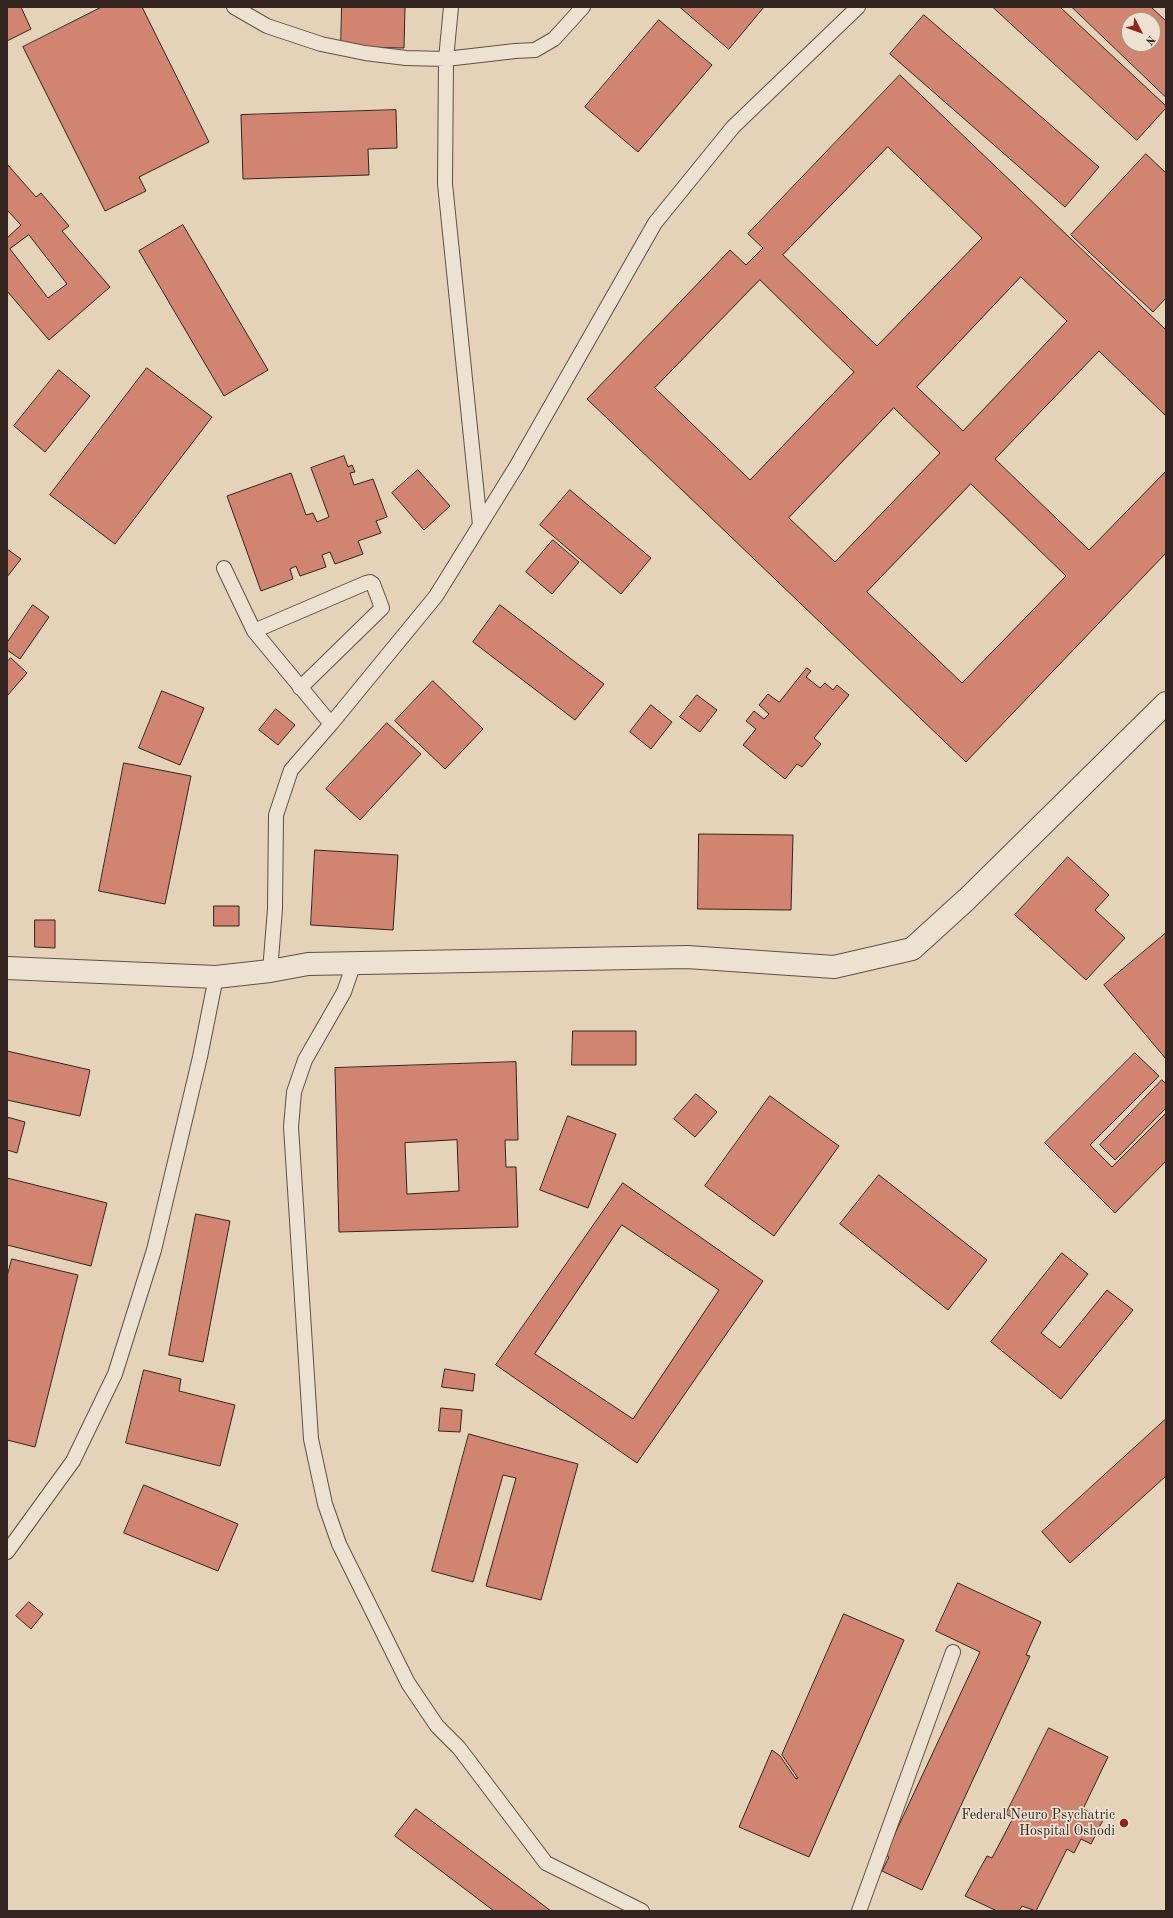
<!DOCTYPE html>
<style>
body{margin:0}
#map{position:relative;width:1173px;height:1918px;overflow:hidden;background:#e4d2b9;font-family:"Old Standard TT",serif}
canvas{display:block}
.frame{position:absolute;inset:0;border:8px solid #33241f;pointer-events:none}
.north{position:absolute;left:1121px;top:12px;width:40px;height:40px;box-sizing:border-box;background:#ede2d2;border:1px solid #a3968a;border-radius:50%;rotate:131deg;font-size:11px;font-weight:700;line-height:16px;text-align:center;color:#33241f}
.north::after{content:'';display:block;margin:auto;width:14px;height:18px;background:#8f2418;clip-path:polygon(50% 0,100% 100%,50% 72%,0 100%)}
</style>
<div id="map">
<canvas width="1173" height="1918"></canvas>
<div class="frame"></div>
<div class="north">N</div>
</div>
<script>
const ctx = document.querySelector('canvas').getContext('2d');
ctx.lineJoin = 'round';
function fill(path, color) { ctx.fillStyle = color; ctx.fill(path, 'evenodd'); }
function stroke(path, color, width, dash) { ctx.strokeStyle = color; ctx.lineWidth = width; ctx.lineCap = dash ? 'butt' : 'round'; ctx.setLineDash(dash || []); ctx.stroke(path); }
function label(font, color, halo, rows, align = 'center') {
  ctx.font = font + ' "Old Standard TT",serif'; ctx.lineWidth = 3.5; ctx.setLineDash([]); ctx.textBaseline = 'middle'; ctx.strokeStyle = halo; ctx.fillStyle = color; for (const [text, x, y, turn = 0] of rows) {
    ctx.save(); ctx.translate(x, y); ctx.rotate((+turn || 0) * Math.PI / 180); ctx.textAlign = isNaN(turn) ? turn : align; if (halo) ctx.strokeText(text, 0, 0); ctx.fillText(text, 0, 0); ctx.restore();
  }
}
const building = new Path2D(`
 M 7,7 L 21,7 L 31,29 L 7,41 Z
 M 102,7 L 142,7 L 209,142 L 139,177 L 146,191 L 105,211 L 23,47 Z
 M 342,7 L 405,7 L 404,48 L 341,47 Z
 M 680,7 L 764,7 L 729,49 Z
 M 993,7 L 1060,7 L 1166,106 L 1166,108 L 1137,140 Z
 M 1072,7 L 1151,7 L 1166,21 L 1166,97 ZM 1129,20 L 1153,20 L 1153,44 L 1129,44 Z
 M 924,15 L 1099,167 L 1065,207 L 890,54 Z
 M 659,20 L 712,65 L 638,152 L 585,107 Z
 M 900,75 L 1166,330 L 1166,416 L 1099,351 L 995,459 L 1089,550 L 1166,471 L 1166,553 L 966,762 L 587,399 L 730,250 L 746,265 L 763,248 L 748,234 ZM 888,147 L 982,238 L 877,346 L 783,255 ZM 1021,277 L 1067,321 L 963,431 L 917,387 ZM 760,280 L 854,372 L 750,480 L 655,388 ZM 894,408 L 940,453 L 835,562 L 789,518 ZM 971,484 L 1066,576 L 962,683 L 867,592 Z
 M 396,110 L 397,148 L 368,149 L 369,175 L 243,179 L 241,115 Z
 M 1146,154 L 1166,173 L 1166,298 L 1153,312 L 1071,235 Z
 M 7,164 L 36,197 L 41,193 L 69,226 L 62,231 L 110,287 L 49,340 L 7,291 L 7,238 L 21,225 L 7,210 ZM 29,235 L 67,284 L 48,298 L 10,249 Z
 M 183,225 L 268,370 L 224,396 L 139,251 Z
 M 147,368 L 212,417 L 115,544 L 50,495 Z
 M 59,370 L 90,396 L 45,452 L 14,426 Z
 M 344,456 L 348,467 L 352,465 L 355,472 L 350,473 L 354,485 L 373,479 L 387,517 L 376,521 L 381,533 L 358,541 L 363,554 L 335,564 L 330,552 L 322,555 L 326,567 L 300,576 L 296,566 L 290,569 L 293,579 L 261,591 L 227,496 L 291,473 L 306,515 L 313,513 L 317,522 L 329,517 L 311,468 Z
 M 418,470 L 450,506 L 424,530 L 392,493 Z
 M 570,490 L 651,558 L 621,594 L 540,525 Z
 M 553,540 L 579,562 L 552,594 L 526,572 Z
 M 7,549 L 21,559 L 7,577 Z
 M 33,605 L 49,617 L 20,659 L 7,650 L 7,643 Z
 M 500,605 L 604,684 L 575,720 L 473,642 Z
 M 11,658 L 27,673 L 7,696 L 7,662 Z
 M 807,668 L 811,671 L 806,677 L 820,688 L 825,683 L 833,690 L 837,685 L 849,695 L 814,738 L 821,744 L 802,767 L 797,764 L 785,779 L 743,745 L 756,729 L 746,721 L 754,711 L 764,719 L 769,714 L 759,705 L 768,694 L 779,702 Z
 M 433,681 L 483,729 L 445,769 L 395,721 Z
 M 162,691 L 204,708 L 180,765 L 139,748 Z
 M 697,695 L 717,710 L 700,732 L 680,717 Z
 M 651,705 L 672,722 L 651,749 L 630,732 Z
 M 276,709 L 295,725 L 278,745 L 259,730 Z
 M 387,723 L 421,754 L 360,820 L 326,789 Z
 M 124,763 L 191,776 L 165,904 L 99,891 Z
 M 699,834 L 793,835 L 791,910 L 698,909 Z
 M 315,850 L 398,855 L 393,930 L 311,925 Z
 M 1068,857 L 1109,895 L 1095,910 L 1125,938 L 1086,980 L 1015,915 Z
 M 214,906 L 239,906 L 239,926 L 214,926 Z
 M 35,920 L 55,920 L 55,948 L 35,947 Z
 M 1166,933 L 1166,1059 L 1104,985 Z
 M 573,1031 L 636,1031 L 636,1065 L 572,1065 Z
 M 7,1051 L 90,1070 L 80,1116 L 7,1100 Z
 M 1135,1053 L 1159,1076 L 1090,1145 L 1112,1167 L 1166,1113 L 1166,1161 L 1115,1213 L 1045,1143 Z
 M 516,1062 L 518,1140 L 505,1140 L 506,1167 L 516,1167 L 518,1227 L 339,1232 L 335,1068 ZM 457,1140 L 459,1191 L 407,1194 L 405,1143 Z
 M 1162,1080 L 1166,1084 L 1166,1108 L 1115,1160 L 1100,1145 Z
 M 696,1094 L 717,1112 L 695,1137 L 674,1119 Z
 M 770,1096 L 839,1146 L 774,1236 L 705,1186 Z
 M 568,1116 L 616,1134 L 588,1208 L 540,1190 Z
 M 7,1117 L 25,1122 L 17,1153 L 7,1150 Z
 M 879,1175 L 987,1260 L 948,1310 L 840,1224 Z
 M 7,1178 L 107,1203 L 91,1266 L 7,1245 Z
 M 623,1183 L 763,1281 L 637,1463 L 496,1365 ZM 622,1225 L 719,1290 L 633,1419 L 535,1354 Z
 M 196,1214 L 230,1221 L 203,1362 L 169,1355 Z
 M 1062,1253 L 1088,1274 L 1041,1333 L 1060,1348 L 1107,1290 L 1133,1310 L 1061,1399 L 991,1342 Z
 M 12,1259 L 78,1275 L 35,1447 L 7,1440 L 7,1277 Z
 M 445,1369 L 475,1374 L 473,1391 L 442,1387 Z
 M 144,1370 L 181,1379 L 179,1391 L 235,1405 L 220,1466 L 126,1443 Z
 M 441,1408 L 462,1410 L 460,1432 L 439,1431 Z
 M 1166,1419 L 1166,1476 L 1070,1563 L 1042,1532 Z
 M 469,1434 L 578,1464 L 541,1600 L 486,1586 L 516,1478 L 503,1475 L 473,1582 L 432,1571 Z
 M 144,1485 L 238,1524 L 218,1571 L 124,1533 Z
 M 958,1583 L 1041,1622 L 1026,1655 L 1030,1656 L 922,1890 L 882,1871 L 889,1857 L 885,1855 L 980,1652 L 936,1631 Z
 M 29,1602 L 43,1614 L 31,1629 L 16,1616 Z
 M 844,1614 L 904,1640 L 809,1857 L 739,1827 L 772,1750 L 780,1756 L 796,1779 L 798,1778 L 782,1755 Z
 M 1049,1728 L 1108,1757 L 1083,1809 L 1103,1820 L 1091,1844 L 1081,1839 L 1074,1853 L 1067,1849 L 1036,1911 L 1022,1906 L 1019,1911 L 997,1911 L 965,1896 L 987,1856 L 992,1858 L 1013,1818 L 1006,1814 Z
 M 416,1809 L 551,1911 L 494,1911 L 395,1836 Z`);
fill(building, '#d1846f');
stroke(building, '#33241f', 1);
const service = new Path2D(`
 M 234,7 L 267,26 L 321,44 L 365,53 L 406,58 L 446,59 L 515,51 L 535,50 L 554,39 L 583,7
 M 451,7 L 446,59 L 445,184 L 480,525
 M 224,568 L 254,631 L 331,724
 M 254,631 L 366,583 L 370,582 L 373,584 L 382,608 L 300,688
 M 354,963 L 344,992 L 305,1060 L 294,1092 L 291,1127 L 311,1439 L 325,1504 L 339,1544 L 408,1683 L 437,1726 L 459,1748 L 546,1863 L 642,1911
 M 270,971 L 275,909 L 276,815 L 291,770 L 331,724 L 436,596 L 516,467 L 655,223 L 733,127 L 858,7
 M 7,1552 L 73,1461 L 115,1374 L 154,1250 L 200,1057 L 216,977
 M 859,1911 L 953,1652`);
const tertiary = new Path2D(`
 M 7,968 L 216,977 L 270,971 L 308,964 L 687,957 L 834,967 L 912,949 L 967,899 L 1166,703`);
stroke(service, '#5f5046', 16);
stroke(tertiary, '#5f5046', 24);
stroke(service, '#ede2d2', 14);
stroke(tertiary, '#ede2d2', 22);
for (const [x, y, r, color] of [
 [1124,1823,5,"#8f2418"]
]) { const dot = new Path2D(); dot.arc(x, y, r, 0, 2 * Math.PI); ctx.fillStyle = color; ctx.fill(dot); stroke(dot, '#ede2d2', 1.5); }
label('14px', '#33241f', '#ede2d2', [
 ["Federal Neuro Psychatric",1115,1815],
 ["Hospital Oshodi",1115,1831]
], 'right');
</script>
